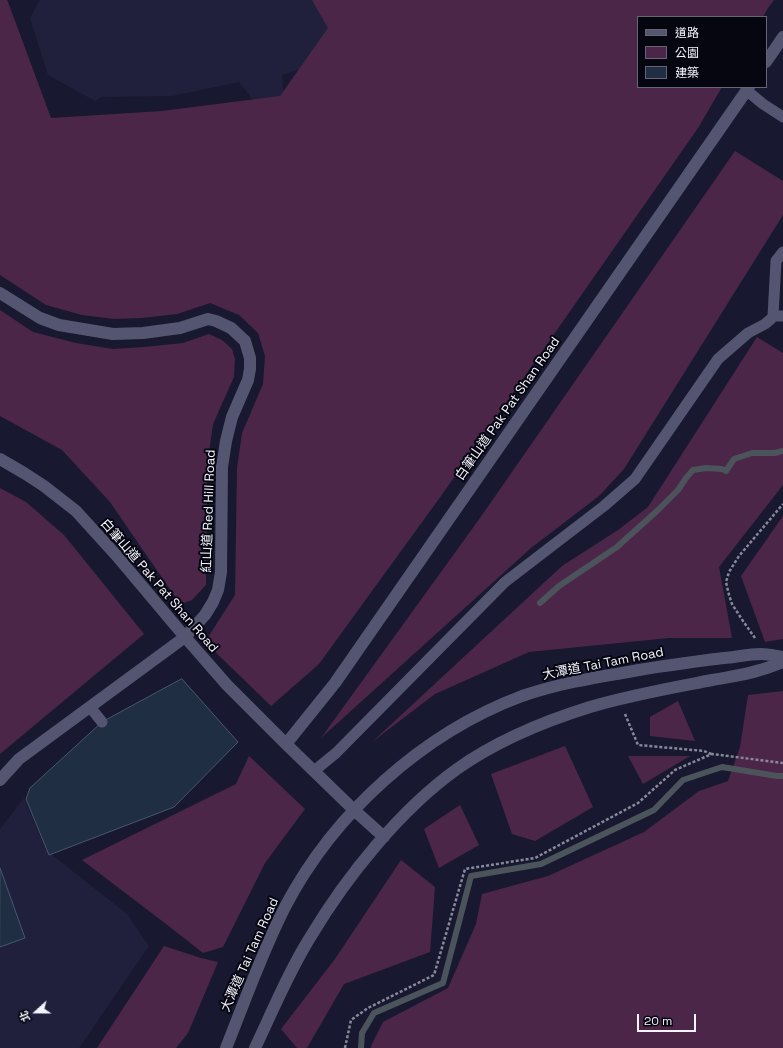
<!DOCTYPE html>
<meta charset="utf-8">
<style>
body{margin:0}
#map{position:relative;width:783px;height:1048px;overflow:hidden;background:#181930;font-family:"Space Grotesk","Noto Sans TC",sans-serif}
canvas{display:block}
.legend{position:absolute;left:637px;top:16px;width:130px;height:72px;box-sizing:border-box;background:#05060f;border:1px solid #64656f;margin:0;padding:5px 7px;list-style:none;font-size:12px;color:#f3f4fe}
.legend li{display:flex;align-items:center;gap:8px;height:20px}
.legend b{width:20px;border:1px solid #64656f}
.north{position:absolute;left:16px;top:992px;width:40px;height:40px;-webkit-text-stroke:3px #05060f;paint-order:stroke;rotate:249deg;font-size:11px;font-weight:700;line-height:16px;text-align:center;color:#f3f4fe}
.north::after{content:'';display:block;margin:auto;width:14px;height:18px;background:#f3f4fe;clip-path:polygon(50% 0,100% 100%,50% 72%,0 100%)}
.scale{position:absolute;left:637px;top:1014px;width:59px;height:18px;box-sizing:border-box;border:2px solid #f3f4fe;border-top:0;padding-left:5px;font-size:12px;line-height:14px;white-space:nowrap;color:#f3f4fe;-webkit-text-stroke:3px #05060f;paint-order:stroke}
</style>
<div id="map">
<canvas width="783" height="1048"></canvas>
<ul class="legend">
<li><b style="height:5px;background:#545671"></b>道路</li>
<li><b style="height:11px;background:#4b2649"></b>公園</li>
<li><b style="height:11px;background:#202e44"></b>建築</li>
</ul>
<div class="north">北</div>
<div class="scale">20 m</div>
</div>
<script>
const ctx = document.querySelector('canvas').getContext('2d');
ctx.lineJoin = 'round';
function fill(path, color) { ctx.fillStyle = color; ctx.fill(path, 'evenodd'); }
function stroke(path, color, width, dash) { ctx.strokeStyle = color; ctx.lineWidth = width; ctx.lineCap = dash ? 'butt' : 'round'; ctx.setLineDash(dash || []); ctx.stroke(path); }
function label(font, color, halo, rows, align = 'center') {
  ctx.font = font + ' "Space Grotesk","Noto Sans TC",sans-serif'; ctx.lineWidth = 4; ctx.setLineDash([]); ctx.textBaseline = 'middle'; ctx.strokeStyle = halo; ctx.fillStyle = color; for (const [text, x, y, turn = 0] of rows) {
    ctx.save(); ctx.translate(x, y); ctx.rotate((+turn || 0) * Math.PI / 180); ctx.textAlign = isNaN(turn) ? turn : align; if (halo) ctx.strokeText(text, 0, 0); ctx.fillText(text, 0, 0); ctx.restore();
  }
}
fill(new Path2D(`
 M 40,0 L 371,0 L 341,55 L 282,75 L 284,103 L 257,105 L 239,82 L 172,96 L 101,97 L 95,101 L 48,75 L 30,18 Z
 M 24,798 L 46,850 L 127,914 L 149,946 L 79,1048 L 0,1048 L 0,829 Z`), '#20203d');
fill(new Path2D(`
 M 0,0 L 7,0 L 8,2 L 51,118 L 162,111 L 280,96 L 328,28 L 312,0 L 774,0 L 768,8 L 763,17 L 638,17 L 638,87 L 722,87 L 698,128 L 441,496 L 319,664 L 271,706 L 205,642 L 235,595 L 237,468 L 242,433 L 263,384 L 265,356 L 258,333 L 239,315 L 210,303 L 177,314 L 142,318 L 114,319 L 82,315 L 46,305 L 0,275 Z
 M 735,151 L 783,181 L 783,215 L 624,469 L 599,496 L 531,548 L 321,738 L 480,518 Z
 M 0,310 L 33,332 L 76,343 L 113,349 L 144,347 L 183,343 L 209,334 L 222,340 L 232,349 L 235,359 L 234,377 L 213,424 L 207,466 L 206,585 L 192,600 L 184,603 L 176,598 L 110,502 L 62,450 L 0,416 Z
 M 757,337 L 783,353 L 783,485 L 719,567 L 732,638 L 669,638 L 529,652 L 435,694 L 372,742 L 562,566 L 618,530 L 648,507 Z
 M 0,488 L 26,502 L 64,535 L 144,634 L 0,754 Z
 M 783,516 L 783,639 L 765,642 L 741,576 Z
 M 783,691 L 783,1048 L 371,1048 L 371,1046 L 383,1022 L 448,988 L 476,924 L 482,894 L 548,876 L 644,832 L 699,791 L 728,781 L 740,747 L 748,695 Z
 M 678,701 L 695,741 L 650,736 L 650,717 Z
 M 565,746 L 593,807 L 535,841 L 512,834 L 491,774 Z
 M 249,756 L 305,809 L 265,863 L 223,947 L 203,953 L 170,927 L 82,860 L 236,784 Z
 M 628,756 L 690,756 L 643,784 Z
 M 460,805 L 479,845 L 439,868 L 424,829 Z
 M 401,860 L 435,887 L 430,952 L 344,984 L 307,1048 L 297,1048 L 281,1029 L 335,959 Z
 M 164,946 L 201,958 L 218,962 L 188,1033 L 176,1048 L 97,1048 Z`), '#4b2649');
stroke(new Path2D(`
 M 540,603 L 559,586 L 617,547 L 658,510 L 678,490 L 686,478 L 693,470 L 706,468 L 722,469 L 726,471 L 734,459 L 752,453 L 775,453 L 783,451
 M 361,1048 L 362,1033 L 374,1013 L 443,983 L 471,876 L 541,864 L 654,810 L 683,780 L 722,767 L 777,776 L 783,776`), '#4b535b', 6);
const building = new Path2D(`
 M 182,679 L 238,742 L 174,807 L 49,855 L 26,799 L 30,788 L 102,722 Z
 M 0,868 L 25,938 L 0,947 Z`);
fill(building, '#202e44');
stroke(building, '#46576f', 1);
stroke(new Path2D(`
 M 755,638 L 743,621 L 732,604 L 729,595 L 726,582 L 729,572 L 739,556 L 783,504
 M 625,714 L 638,745 L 704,751 L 711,754
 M 345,1048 L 351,1020 L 368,1008 L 434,975 L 465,869 L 535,858 L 638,803 L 675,770 L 712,754 L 783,763`), '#878899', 2.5, [3, 2]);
stroke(new Path2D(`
 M 746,90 L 763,104 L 783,117
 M 773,316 L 776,261 L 783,252
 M 90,707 L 102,722
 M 314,771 L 336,753 L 505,582 L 604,506 L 635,479 L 718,359 L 748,333 L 765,324 L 771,319 L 773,316 L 783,316`), '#545671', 11);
stroke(new Path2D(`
 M 0,293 L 40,318 L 59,325 L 113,334 L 143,333 L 180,328 L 208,319 L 216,321 L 231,328 L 245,341 L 250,358 L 250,369 L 248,380 L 232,417 L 226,441 L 222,467 L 221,572 L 218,590 L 213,602 L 205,615 L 185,637 L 19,759 L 0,780`), '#545671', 12);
stroke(new Path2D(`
 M 766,62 L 783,37
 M 0,459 L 24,473 L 44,486 L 76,511 L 116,555 L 185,637 L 227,685 L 286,744 L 354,810 L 384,837
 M 286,744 L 335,683 L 749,87
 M 226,1048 C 245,1001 262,952 285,907 C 334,813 423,733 522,696 C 557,684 592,678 628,672 C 660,666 691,662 724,658 C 736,657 749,654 761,654 C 768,654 776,656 783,657
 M 255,1048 C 273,1010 289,971 311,936 C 347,876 400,810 457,769 C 495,742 545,721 590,707 C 630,695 671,688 712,680 C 728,677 745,675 760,670 C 768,668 775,665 783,662`), '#545671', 12);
label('13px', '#f3f4fe', '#05060f', [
 ["白筆山道 Pak Pat Shan Road",508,409,-55],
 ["紅山道 Red Hill Road",209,511,-88],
 ["白筆山道 Pak Pat Shan Road",159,586,49],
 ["大潭道 Tai Tam Road",603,664,-11],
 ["大潭道 Tai Tam Road",250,955,-66]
]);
</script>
